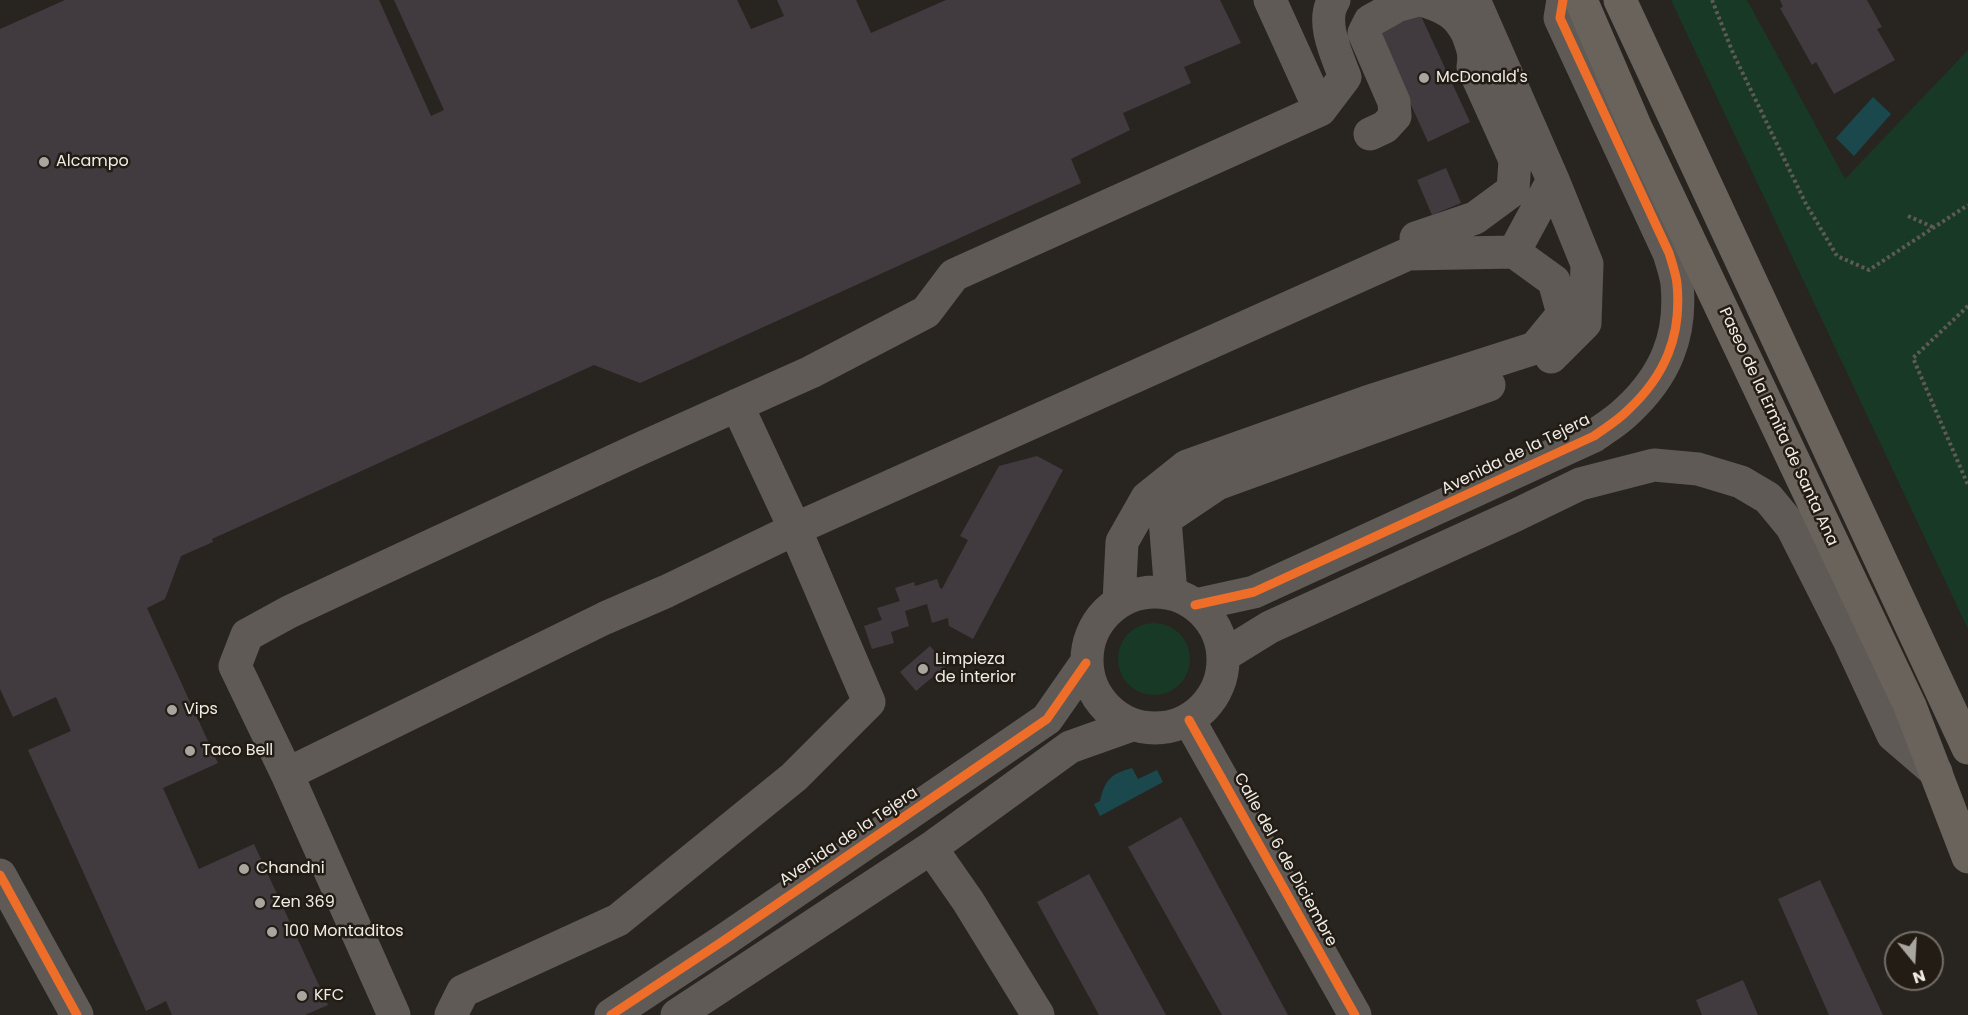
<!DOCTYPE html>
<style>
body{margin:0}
#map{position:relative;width:1968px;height:1015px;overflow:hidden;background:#282520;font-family:Poppins,sans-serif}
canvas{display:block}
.north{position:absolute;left:1884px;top:931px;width:60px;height:60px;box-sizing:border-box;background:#221c14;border:2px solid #746e67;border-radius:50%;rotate:162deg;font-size:16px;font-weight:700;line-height:24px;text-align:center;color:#eeeae4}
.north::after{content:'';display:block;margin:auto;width:21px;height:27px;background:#a9a59f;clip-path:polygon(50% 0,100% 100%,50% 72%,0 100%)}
</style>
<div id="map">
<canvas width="1968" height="1015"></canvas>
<div class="north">N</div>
</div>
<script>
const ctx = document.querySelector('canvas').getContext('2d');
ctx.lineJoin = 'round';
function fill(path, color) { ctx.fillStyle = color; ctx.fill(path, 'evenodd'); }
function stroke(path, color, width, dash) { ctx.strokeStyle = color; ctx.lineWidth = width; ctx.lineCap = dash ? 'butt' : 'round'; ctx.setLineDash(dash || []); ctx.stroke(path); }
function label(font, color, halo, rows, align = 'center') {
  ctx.font = font + ' Poppins,sans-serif'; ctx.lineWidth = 5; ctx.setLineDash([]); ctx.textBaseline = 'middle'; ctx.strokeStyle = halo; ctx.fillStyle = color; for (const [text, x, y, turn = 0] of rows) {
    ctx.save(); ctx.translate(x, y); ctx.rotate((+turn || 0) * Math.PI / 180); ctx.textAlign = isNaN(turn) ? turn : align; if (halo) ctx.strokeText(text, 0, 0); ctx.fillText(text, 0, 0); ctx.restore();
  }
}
fill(new Path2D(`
 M 1671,0 L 1747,0 L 1845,179 L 1968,50 L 1968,629 Z
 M1118 659a36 36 0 1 1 72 0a36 36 0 1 1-72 0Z`), '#183925');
fill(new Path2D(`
 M 1873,97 L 1891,114 L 1854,156 L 1836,138 Z
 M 1132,768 L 1138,779 L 1157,770 L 1163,782 L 1100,816 L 1094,804 L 1100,801 C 1105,780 1110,774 1132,768 Z`), '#1a484d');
fill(new Path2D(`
 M 65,0 L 379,0 L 431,116 L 444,110 L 394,0 L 737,0 L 751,29 L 784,16 L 777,0 L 856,0 L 871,33 L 946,0 L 1220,0 L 1241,43 L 1184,67 L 1191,83 L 1123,113 L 1130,130 L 1071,159 L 1081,183 L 640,383 L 594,365 L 212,539 L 213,542 L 181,556 L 165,599 L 147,608 L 218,763 L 163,788 L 199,869 L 254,844 L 328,1005 L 305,1015 L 172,1015 L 166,1001 L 146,1011 L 28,750 L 71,731 L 56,697 L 13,717 L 0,689 L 0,29 Z
 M 1780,0 L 1867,0 L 1882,27 L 1877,29 L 1895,60 L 1834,94 L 1816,62 L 1812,65 L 1780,8 L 1783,7 Z
 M 1420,14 L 1470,122 L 1428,142 L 1378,33 Z
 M 1446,168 L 1461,203 L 1432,215 L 1417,180 Z
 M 1037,456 L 1063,470 L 973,639 L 949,626 L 948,618 L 932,623 L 927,604 L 905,611 L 909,626 L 891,632 L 894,643 L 872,649 L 864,626 L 882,620 L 877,608 L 900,601 L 895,588 L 914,582 L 915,586 L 937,579 L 940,588 L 942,589 L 968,540 L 960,536 L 999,466 Z
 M 930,646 L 947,665 L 916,691 L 900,672 Z
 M 1181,817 L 1288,1015 L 1222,1015 L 1128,847 Z
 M 1089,874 L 1166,1015 L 1099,1015 L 1037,902 Z
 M 1820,880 L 1883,1015 L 1829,1015 L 1778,899 Z
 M 1743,980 L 1758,1015 L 1702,1015 L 1696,1000 Z`), '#413b40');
stroke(new Path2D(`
 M 1712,0 L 1733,53 L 1806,204 L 1837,256 L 1869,270 L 1968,205
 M 1908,216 L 1935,228
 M 1968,306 L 1913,358 L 1968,485`), '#5e5a55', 4, [3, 3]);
stroke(new Path2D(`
 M 1270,0 L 1320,110
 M 1474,0 L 1553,180 L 1587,264 L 1585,323 L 1551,357
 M 1370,134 L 1385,127 L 1395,116 L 1394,102 L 1364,33 L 1370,21 L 1397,6 L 1418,0
 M 1416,238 L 1475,218 L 1513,190 L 1515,160 L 1473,67 C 1475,53 1473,49 1468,35 C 1458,13 1444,7 1422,0
 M 1514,252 L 1553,180
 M1087 660a68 68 0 1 1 136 0a68 68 0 1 1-136 0Z
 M 1171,594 L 1165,519 L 1217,484 L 1489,385
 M 1195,605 L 1254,592 L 1594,436 C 1605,428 1617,421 1627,411 C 1665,376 1682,336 1677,284 C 1676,274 1672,263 1669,253 L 1560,18 L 1563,0
 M 1223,656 L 1270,627 L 1516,515 L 1580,484 L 1654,465 L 1698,469 L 1741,482 L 1768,498 L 1792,527 L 1849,640 L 1893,735 L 1936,772
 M 1189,720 L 1355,1015
 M 287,774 L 605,618 L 667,591 L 795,529 L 1408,254 L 1514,252 L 1554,281 L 1563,314 L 1535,348 L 1367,402 L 1187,466 L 1147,498 L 1122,542 L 1119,602
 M 931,848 L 968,901 L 1038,1015
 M 0,875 L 77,1015
 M 394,1015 L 287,774 L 235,666 L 247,635 L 289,612 L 355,581 L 635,451 L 811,372 L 926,312 L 954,275 L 1320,110 L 1345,77 C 1337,56 1320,21 1334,0
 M 451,1015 L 463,991 L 618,920 L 794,777 L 869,702 L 795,529 L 737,405
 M 611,1015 L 723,941 L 1047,719 L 1086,663
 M 677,1015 L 931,848 L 1070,747 L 1132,725`), '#5f5a55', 33);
stroke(new Path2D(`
 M 1581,0 L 1636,128 L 1910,706 L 1968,857
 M 1620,0 L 1968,748`), '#6a635c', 33);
stroke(new Path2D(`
 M 1195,605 L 1254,592 L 1594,436 C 1605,428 1617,421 1627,411 C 1665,376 1682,336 1677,284 C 1676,274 1672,263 1669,253 L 1560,18 L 1563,0
 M 1189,720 L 1355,1015
 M 0,875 L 77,1015
 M 611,1015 L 723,941 L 1047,719 L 1086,663`), '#ee6e29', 9);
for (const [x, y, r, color] of [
 [1424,78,6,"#a9a59f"],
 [44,162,6,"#a9a59f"],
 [923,669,6,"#a9a59f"],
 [172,710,6,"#a9a59f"],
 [190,751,6,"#a9a59f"],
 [244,869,6,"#a9a59f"],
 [260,903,6,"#a9a59f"],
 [272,932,6,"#a9a59f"],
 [302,996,6,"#a9a59f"]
]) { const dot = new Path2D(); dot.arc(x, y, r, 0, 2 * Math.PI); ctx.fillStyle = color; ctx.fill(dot); stroke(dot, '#221c14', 2); }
label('16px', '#eeeae4', '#221c14', [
 ["McDonald's",1436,78],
 ["Alcampo",56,162],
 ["Limpieza",935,660],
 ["de interior",935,678],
 ["Vips",184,710],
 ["Taco Bell",202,751],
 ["Chandni",256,869],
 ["Zen 369",272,903],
 ["100 Montaditos",284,932],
 ["KFC",314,996]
], 'left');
label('16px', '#eeeae4', '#221c14', [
 ["Paseo de la Ermita de Santa Ana",1778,427,65],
 ["Avenida de la Tejera",1516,455,-26],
 ["Avenida de la Tejera",849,837,-34],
 ["Calle del 6 de Diciembre",1285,860,61]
]);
</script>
